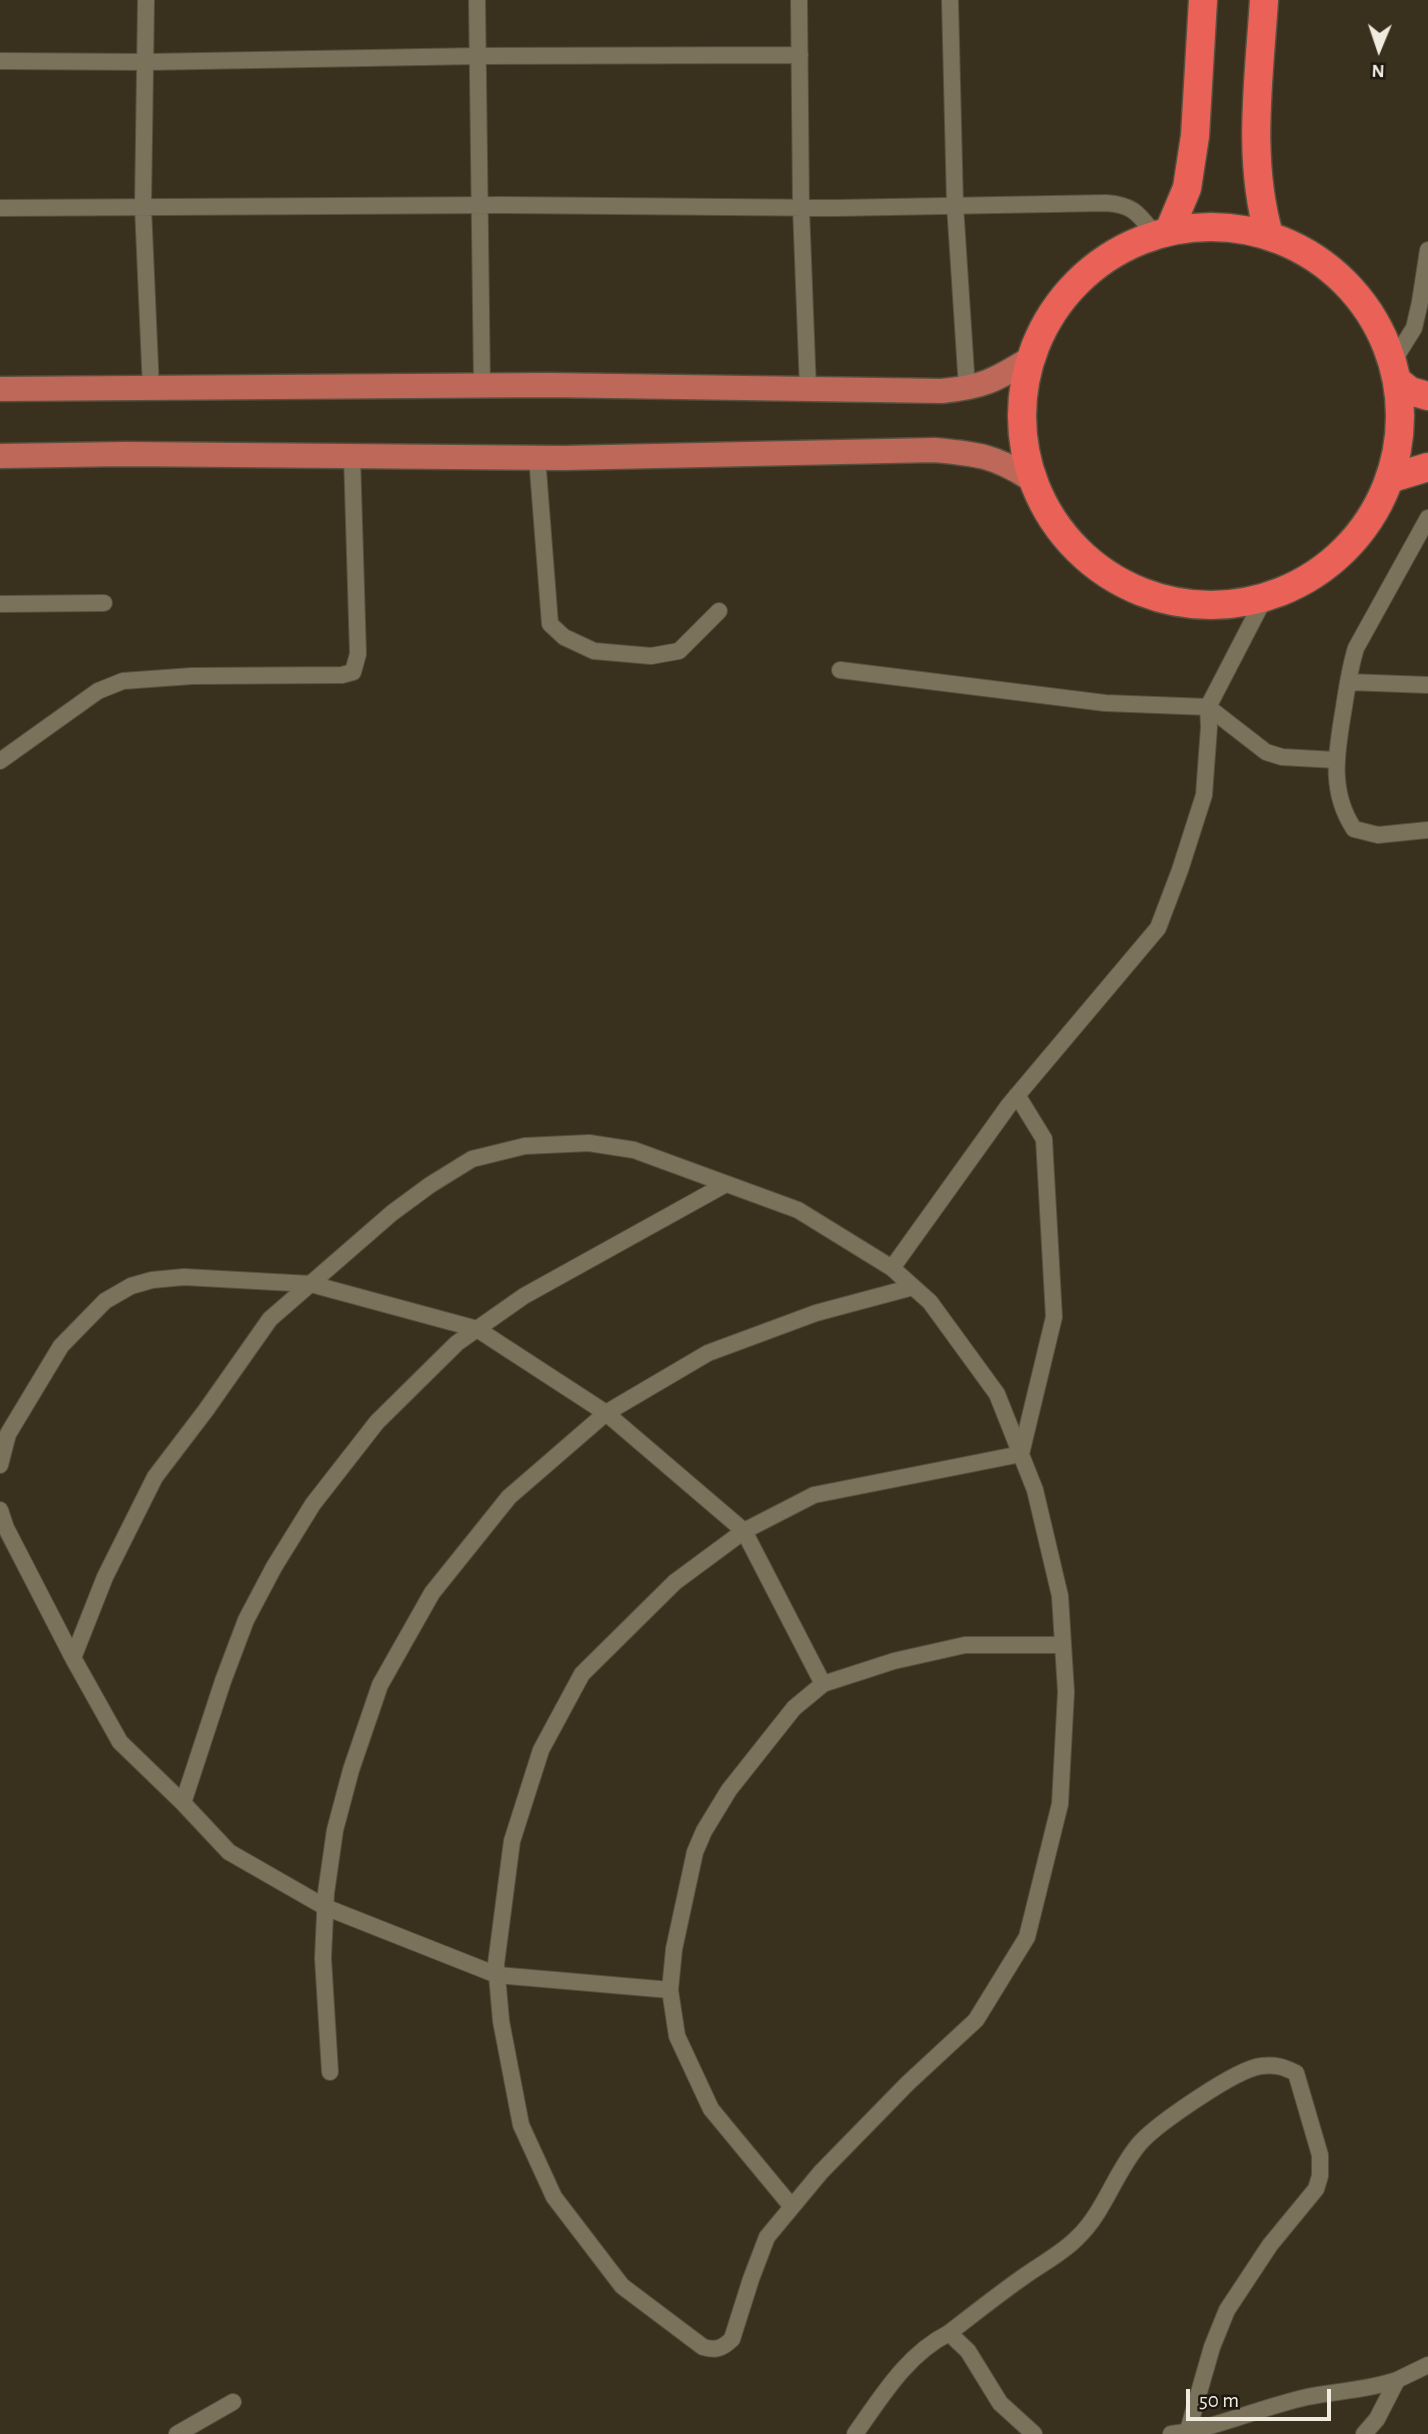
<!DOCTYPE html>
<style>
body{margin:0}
#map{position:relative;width:1428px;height:2434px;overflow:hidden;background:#39311d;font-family:"Alegreya Sans",sans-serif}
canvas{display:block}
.north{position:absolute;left:1344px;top:14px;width:70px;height:70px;-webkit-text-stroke:5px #1d1911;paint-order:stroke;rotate:182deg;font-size:19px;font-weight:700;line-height:28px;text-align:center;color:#f1ebdf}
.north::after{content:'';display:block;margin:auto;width:24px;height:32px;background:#f1ebdf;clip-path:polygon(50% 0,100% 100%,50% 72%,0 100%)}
.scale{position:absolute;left:1186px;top:2389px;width:145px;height:32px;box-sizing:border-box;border:4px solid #f1ebdf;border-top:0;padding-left:9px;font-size:21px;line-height:24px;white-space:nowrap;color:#f1ebdf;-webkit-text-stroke:5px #1d1911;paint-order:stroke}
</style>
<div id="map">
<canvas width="1428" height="2434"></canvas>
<div class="north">N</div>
<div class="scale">50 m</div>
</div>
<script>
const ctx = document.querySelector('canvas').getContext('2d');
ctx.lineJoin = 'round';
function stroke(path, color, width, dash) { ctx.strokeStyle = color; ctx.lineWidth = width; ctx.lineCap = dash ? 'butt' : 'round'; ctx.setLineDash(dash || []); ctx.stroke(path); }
const street = new Path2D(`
 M 146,0 L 143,207 L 151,389
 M 477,0 L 482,386
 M 799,0 L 801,208 L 808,389
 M 950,0 L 955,205 L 967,388
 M 0,61 L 147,62 L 478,56 L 800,55
 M 0,208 L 502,205 L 836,208 L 1106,203 C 1135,205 1139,215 1156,236
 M 1394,360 L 1414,328 L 1420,302 L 1428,250
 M 537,457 L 550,624 L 564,637 L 594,651 L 651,656 L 679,651 L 719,611
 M 1428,518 L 1356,648 C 1350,667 1347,687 1344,707 C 1337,750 1328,790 1354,829 L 1378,835 L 1428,830
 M 0,604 L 104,603
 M 840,670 L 1105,703 L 1208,707 L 1266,752 L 1282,757 L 1335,760
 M 1348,682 L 1428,685
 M 0,761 L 98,691 L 123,681 L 192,676 L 342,675 L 353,672 L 358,654 L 352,456
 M 892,1268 L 1009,1105 L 1158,928 L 1180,870 L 1204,795 L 1209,727 L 1208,707 L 1264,599
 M 0,1465 L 8,1434 L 61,1346 L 105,1301 L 131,1286 L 152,1280 L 184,1277 L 311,1284 L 477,1329 L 606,1413 L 744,1531 L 823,1684
 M 0,1510 L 6,1528 L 73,1658 L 120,1742 L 183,1803 L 229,1852 L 325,1907 L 497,1975 L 670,1990
 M 73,1658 L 105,1577 L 155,1477 L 206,1410 L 270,1319 L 392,1213 L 430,1185 L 472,1159 L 525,1146 L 589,1143 L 634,1150 L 798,1210 L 892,1268 L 930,1302 L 997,1394 L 1035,1490 L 1060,1596 L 1066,1692 L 1060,1804 L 1027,1937 L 976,2020 L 908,2083 L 821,2172 L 767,2237 L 751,2279 L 732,2339 C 723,2348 716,2351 703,2347 L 622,2286 L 554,2197 L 521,2125 L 501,2021 L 496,1964 L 512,1841 L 541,1750 L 582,1674 L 675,1582 L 744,1531 L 814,1495 L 1021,1454 L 1054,1317 L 1044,1139 L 1017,1095
 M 183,1803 L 223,1681 L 246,1620 L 274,1567 L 313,1504 L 377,1422 L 457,1343 L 524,1296 L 726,1184
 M 330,2072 L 323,1958 L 326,1893 L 335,1830 L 351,1770 L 380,1685 L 432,1593 L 509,1497 L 606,1413 L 708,1353 L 816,1313 L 913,1287
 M 792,2207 L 711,2109 L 677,2036 L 670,1990 L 674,1949 L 695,1852 L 704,1831 L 729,1790 L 794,1708 L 823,1684 L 894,1661 L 965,1645 L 1063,1645
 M 949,2333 C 975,2313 1000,2293 1026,2275 C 1043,2263 1064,2252 1078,2237 C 1105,2211 1115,2172 1140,2143 C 1157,2124 1236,2069 1261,2066 C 1275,2064 1284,2067 1296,2073 L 1320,2155 L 1320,2176 L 1316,2189 L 1270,2245 L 1227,2310 L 1212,2347 L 1187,2434
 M 1397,2380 L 1428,2365
 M 177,2434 L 233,2402
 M 855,2434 C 882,2396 907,2354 949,2333 L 968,2351 L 1000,2403 L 1034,2434
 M 1171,2434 C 1218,2428 1261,2407 1307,2397 C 1337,2391 1368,2390 1397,2380 L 1377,2419 L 1364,2434`);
const primary = new Path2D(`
 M 0,389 L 547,385 L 942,391 C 982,387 994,381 1028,360
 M 0,456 L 126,454 L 563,458 L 934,450 C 977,454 993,455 1031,479`);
const highway = new Path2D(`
 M 1264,0 C 1259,79 1247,159 1269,235
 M1022 416a189 189 0 1 1 378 0a189 189 0 1 1-378 0Z
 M 1169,231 L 1187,188 L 1195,136 L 1203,0
 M 1400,383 L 1410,391 L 1428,396
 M 1392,478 L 1428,467`);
stroke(street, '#57503e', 18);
stroke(primary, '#57503e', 27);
stroke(highway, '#57503e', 31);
stroke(street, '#7b725c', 16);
stroke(primary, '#be6859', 24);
stroke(highway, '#ea6257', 28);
</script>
